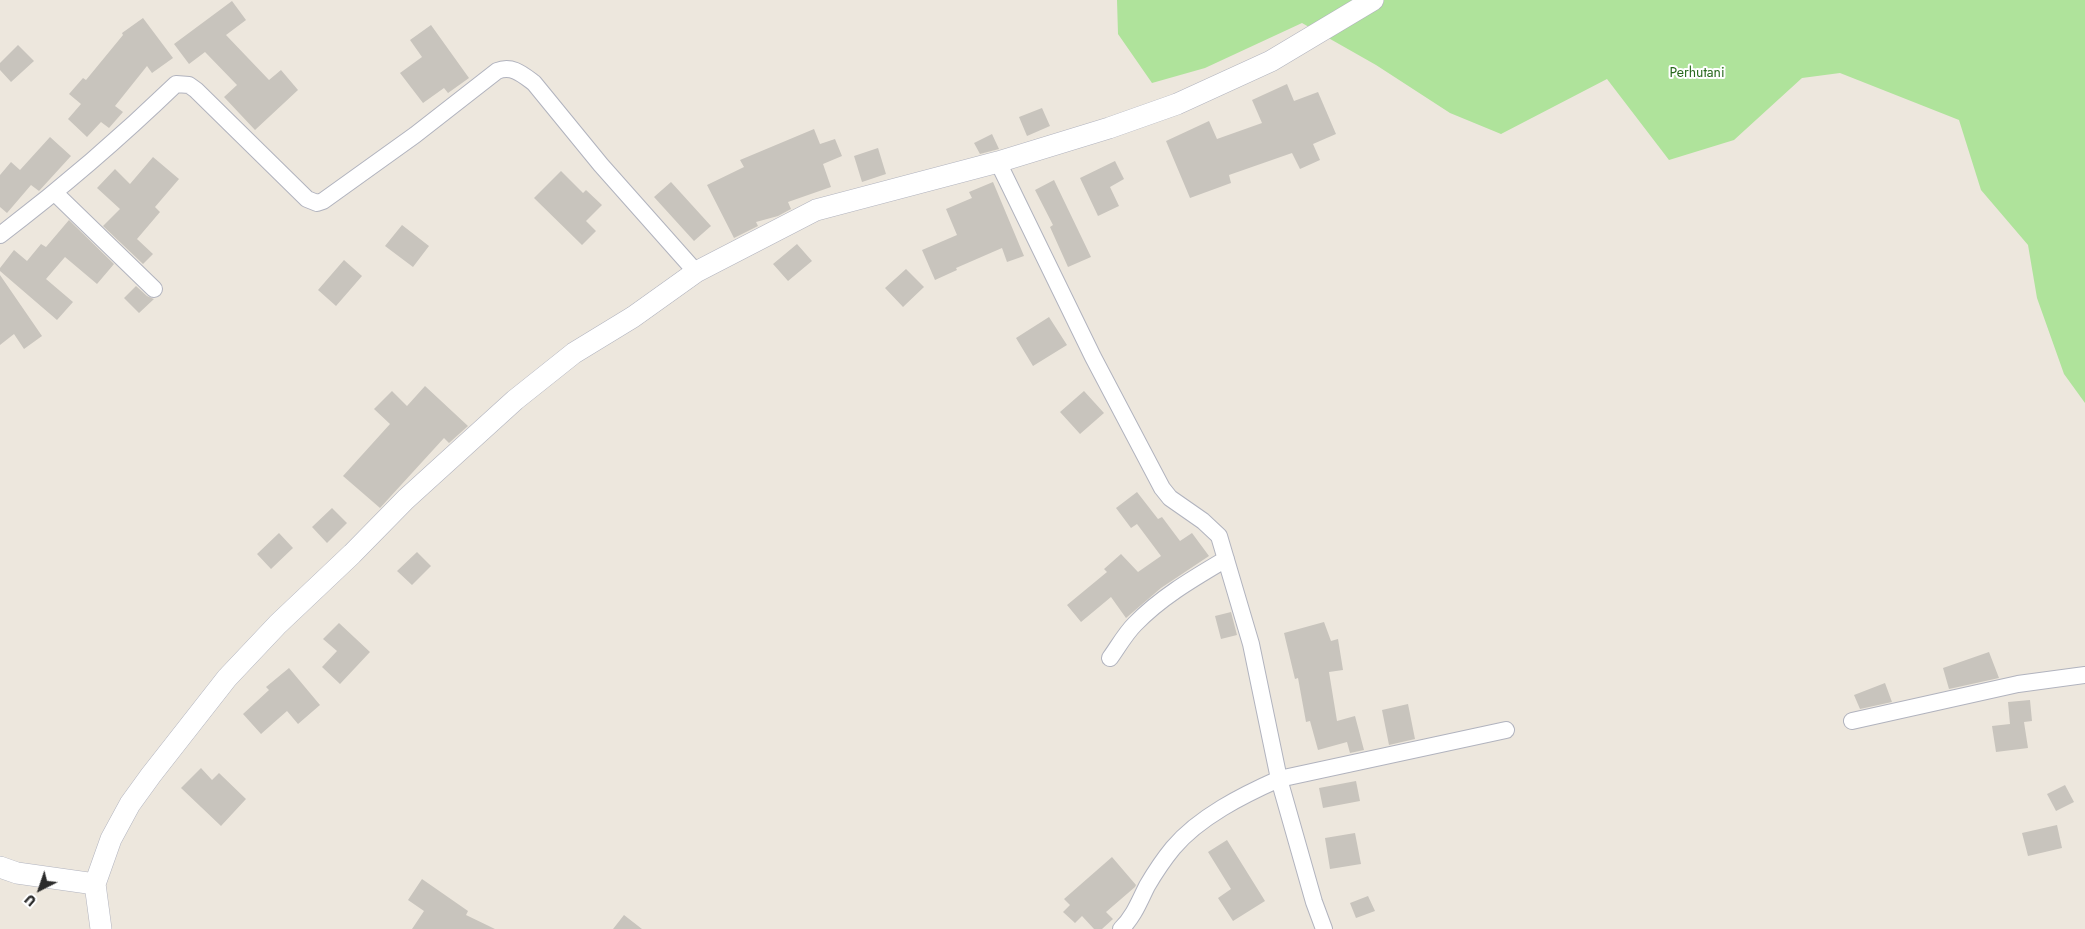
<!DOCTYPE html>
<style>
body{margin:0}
#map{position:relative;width:2085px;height:929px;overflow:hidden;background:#ede7dd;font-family:Jost,sans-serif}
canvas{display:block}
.north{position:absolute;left:15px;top:864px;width:50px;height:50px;-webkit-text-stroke:4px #fff;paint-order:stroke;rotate:221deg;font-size:14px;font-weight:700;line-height:20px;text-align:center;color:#2b2b2b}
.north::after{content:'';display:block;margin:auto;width:18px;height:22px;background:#2b2b2b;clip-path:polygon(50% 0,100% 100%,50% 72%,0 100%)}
</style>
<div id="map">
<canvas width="2085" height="929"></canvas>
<div class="north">U</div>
</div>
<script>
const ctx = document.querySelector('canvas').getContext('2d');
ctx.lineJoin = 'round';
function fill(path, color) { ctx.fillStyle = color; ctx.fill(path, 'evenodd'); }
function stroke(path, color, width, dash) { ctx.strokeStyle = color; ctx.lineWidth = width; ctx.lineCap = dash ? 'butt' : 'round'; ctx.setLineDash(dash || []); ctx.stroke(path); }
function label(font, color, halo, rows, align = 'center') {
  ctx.font = font + ' Jost,sans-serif'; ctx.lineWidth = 4; ctx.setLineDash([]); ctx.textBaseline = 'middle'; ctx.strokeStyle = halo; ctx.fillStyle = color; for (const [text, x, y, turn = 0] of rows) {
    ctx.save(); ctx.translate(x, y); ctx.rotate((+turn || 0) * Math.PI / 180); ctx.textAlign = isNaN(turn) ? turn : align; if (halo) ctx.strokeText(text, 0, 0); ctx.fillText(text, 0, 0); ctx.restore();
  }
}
fill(new Path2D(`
 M 1117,0 L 2085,0 L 2085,403 L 2064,374 L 2037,298 L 2028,245 L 1981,190 L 1959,120 L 1840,73 L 1802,78 L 1734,140 L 1669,160 L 1607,79 L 1501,134 L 1450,113 L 1376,65 L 1302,23 L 1205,68 L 1152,83 L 1118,34 Z`), '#afe39b');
fill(new Path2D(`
 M 232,1 L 246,20 L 226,35 L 269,80 L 281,70 L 298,90 L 255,130 L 224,97 L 237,85 L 205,52 L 189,64 L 174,44 Z
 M 143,18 L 173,58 L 152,73 L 147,66 L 115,106 L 123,112 L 109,128 L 101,122 L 87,137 L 68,119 L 81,104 L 69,94 L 83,78 L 86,80 L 123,35 L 122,33 Z
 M 431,25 L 469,78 L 448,93 L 444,88 L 423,103 L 400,73 L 422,57 L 410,40 Z
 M 18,45 L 34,61 L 11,82 L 0,70 L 0,63 Z
 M 1287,84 L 1294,101 L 1318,92 L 1336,134 L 1313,144 L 1320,160 L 1300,169 L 1292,153 L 1229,175 L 1231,183 L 1190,198 L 1166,141 L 1209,121 L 1217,139 L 1262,123 L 1252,100 Z
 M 1042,108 L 1050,126 L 1027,136 L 1019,117 Z
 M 814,129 L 820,144 L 835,139 L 842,156 L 823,164 L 831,187 L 788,202 L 791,209 L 778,216 L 756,222 L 758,226 L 734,238 L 707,185 L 744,167 L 740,160 Z
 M 992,134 L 999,149 L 980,154 L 974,143 Z
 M 50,137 L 71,156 L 39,191 L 31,185 L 7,213 L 0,207 L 0,175 L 11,162 L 20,170 Z
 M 878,148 L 886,174 L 862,182 L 854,156 Z
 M 153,157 L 179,179 L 155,207 L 160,212 L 137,239 L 153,254 L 143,264 L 103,226 L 120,209 L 97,188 L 115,169 L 130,184 Z
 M 1115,161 L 1124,179 L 1110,187 L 1119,206 L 1098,216 L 1080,178 Z
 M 561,171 L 583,193 L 586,190 L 602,205 L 586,221 L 596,231 L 582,245 L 534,198 Z
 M 1054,180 L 1091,257 L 1068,267 L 1050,227 L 1053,225 L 1035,190 Z
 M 671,182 L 711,226 L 694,241 L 654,197 Z
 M 993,182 L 1024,256 L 1007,262 L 1002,248 L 956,268 L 957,270 L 935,280 L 922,250 L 957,235 L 946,209 L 972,198 L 969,192 Z
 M 69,220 L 114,264 L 97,284 L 65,257 L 46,279 L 73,302 L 57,320 L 0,271 L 0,268 L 14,250 L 27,261 L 41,244 L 46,247 Z
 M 402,225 L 429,246 L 413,267 L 385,246 Z
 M 797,244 L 812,261 L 788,281 L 773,264 Z
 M 344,260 L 362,276 L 336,306 L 318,290 Z
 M 906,269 L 924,287 L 903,307 L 885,288 Z
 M 0,275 L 42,336 L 24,349 L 14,334 L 0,345 Z
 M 136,286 L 147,296 L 154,299 L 139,313 L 124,298 Z
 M 1049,317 L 1067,345 L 1033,366 L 1016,338 Z
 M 425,386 L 468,426 L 449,443 L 444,438 L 380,508 L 343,476 L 390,424 L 374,409 L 392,391 L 407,406 Z
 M 1084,391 L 1104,413 L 1080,434 L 1060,412 Z
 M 1137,492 L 1158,519 L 1162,517 L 1180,541 L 1192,533 L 1209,556 L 1161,588 L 1126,618 L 1111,597 L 1081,622 L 1067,605 L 1107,572 L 1104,569 L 1121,554 L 1138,572 L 1161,556 L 1137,524 L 1131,528 L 1116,508 Z
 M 332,508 L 347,523 L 327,543 L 312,527 Z
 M 279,533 L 293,548 L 271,569 L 257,554 Z
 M 417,552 L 431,566 L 412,585 L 397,571 Z
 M 1231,612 L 1237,635 L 1221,639 L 1215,616 Z
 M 1324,622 L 1331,641 L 1338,639 L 1343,670 L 1329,672 L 1337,721 L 1355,716 L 1364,750 L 1350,753 L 1347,742 L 1318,750 L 1310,721 L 1306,722 L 1298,678 L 1295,679 L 1284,633 Z
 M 339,623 L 370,652 L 340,684 L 322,667 L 337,651 L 323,639 Z
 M 1989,652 L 1999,678 L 1949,689 L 1943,668 Z
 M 289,668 L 320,705 L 298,724 L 287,711 L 261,734 L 243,714 L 269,690 L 266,687 Z
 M 1885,683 L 1892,702 L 1860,709 L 1854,695 Z
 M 2030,700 L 2032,721 L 2024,722 L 2028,748 L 1996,752 L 1992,726 L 2010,724 L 2008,702 Z
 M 1408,704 L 1415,739 L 1389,745 L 1382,710 Z
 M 201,768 L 212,780 L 219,773 L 246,799 L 221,826 L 181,788 Z
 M 1356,781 L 1360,801 L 1323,808 L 1319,788 Z
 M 2065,785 L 2074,802 L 2056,811 L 2047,794 Z
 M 2057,825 L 2062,848 L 2028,856 L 2022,833 Z
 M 1355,833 L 1361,864 L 1330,869 L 1325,838 Z
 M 1227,840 L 1265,901 L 1233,921 L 1218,898 L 1231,889 L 1208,852 Z
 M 1112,857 L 1136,885 L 1135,887 L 1106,912 L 1113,919 L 1102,929 L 1094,929 L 1082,916 L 1075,923 L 1063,912 L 1070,905 L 1064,899 Z
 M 422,879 L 468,911 L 466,915 L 495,929 L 412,929 L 424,911 L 408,900 Z
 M 1368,896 L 1375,911 L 1356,918 L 1350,903 Z
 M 624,915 L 642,929 L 613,929 Z`), '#c8c4bd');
const minor = new Path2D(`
 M 998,162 L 1093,357 L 1162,488 L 1170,498 L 1203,521 L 1219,536 L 1251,644 L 1279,779 L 1314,902 L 1324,929
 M 55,193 L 154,289
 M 0,235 C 62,188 120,138 176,84 L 189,85 L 196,90 L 307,199 L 317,203 L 323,201 L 415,135 L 497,71 C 512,65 522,74 534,83 L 601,165 L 696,272
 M 1110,658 C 1118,647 1125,634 1135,624 C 1161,597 1194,578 1226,559
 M 1852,721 L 2018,684 L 2085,675
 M 1121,929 C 1134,916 1139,902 1147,886 C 1154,874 1164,859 1173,848 C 1199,817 1243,795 1279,779 L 1506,730`);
const tertiary = new Path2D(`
 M 0,867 L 17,873 L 95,884
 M 101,929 L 95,884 L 111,839 L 130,804 L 151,775 L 227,678 L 278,624 L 352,554 L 406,499 L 515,400 L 574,353 L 633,317 L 696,272 L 816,210 L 998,162 L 1109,128 L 1177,104 L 1271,61 L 1373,0`);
stroke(minor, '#b1b3be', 18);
stroke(tertiary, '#b1b3be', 22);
stroke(minor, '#fff', 16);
stroke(tertiary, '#fff', 21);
label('14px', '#26681b', '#fff', [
 ["Perhutani",1697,74]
]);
</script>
